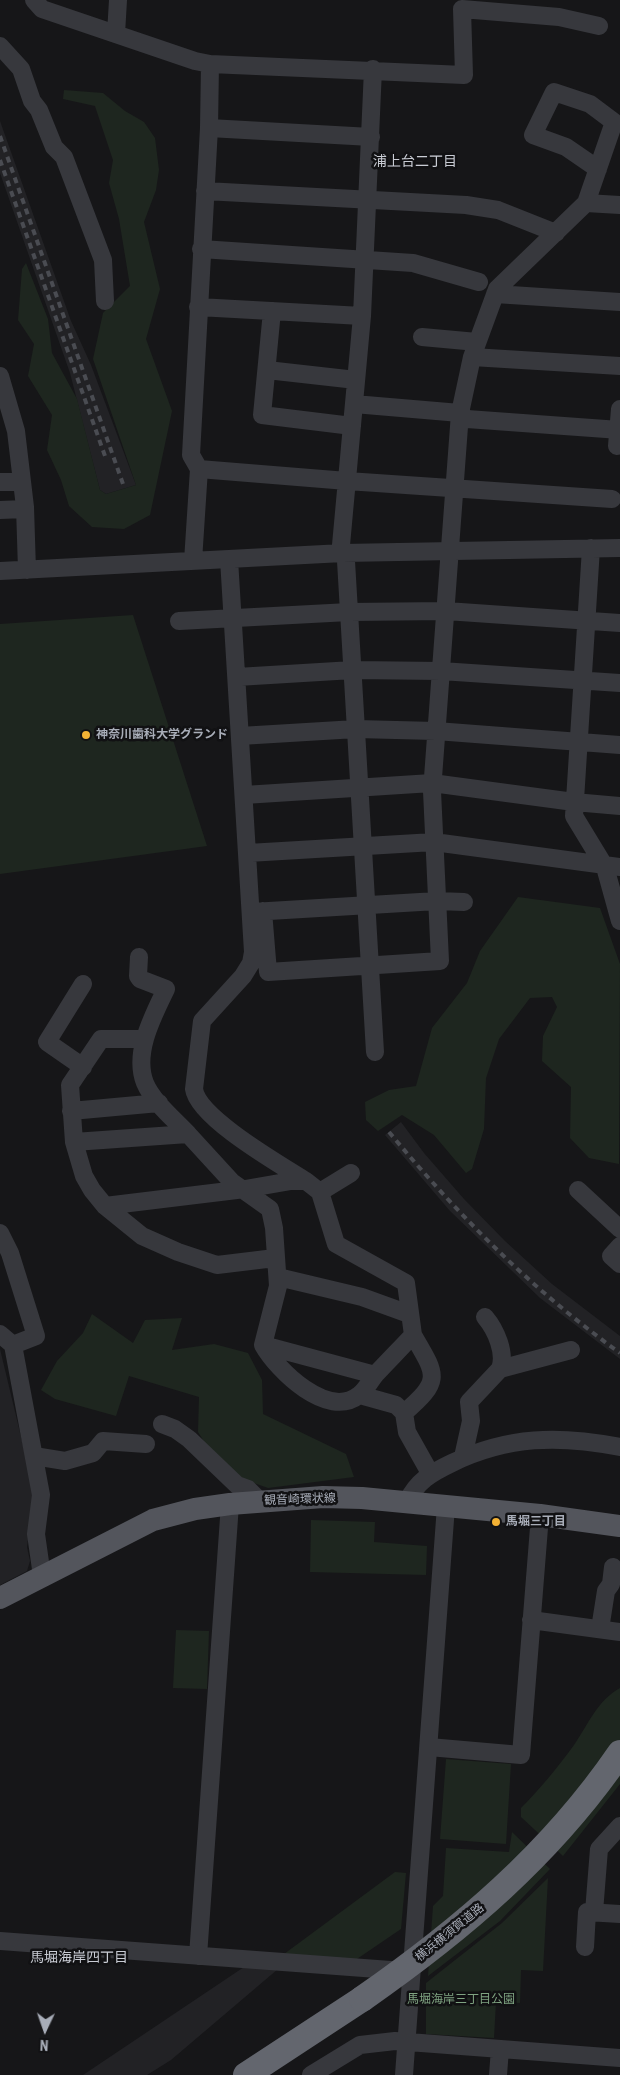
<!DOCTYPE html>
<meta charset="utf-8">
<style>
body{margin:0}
#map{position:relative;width:620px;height:2075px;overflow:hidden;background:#161618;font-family:"Roboto Condensed",sans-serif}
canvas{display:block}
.north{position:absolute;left:20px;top:2005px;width:50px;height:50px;-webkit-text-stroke:4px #111113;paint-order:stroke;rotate:183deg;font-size:14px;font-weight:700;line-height:20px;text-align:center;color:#a8adb8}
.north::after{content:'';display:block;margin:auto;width:18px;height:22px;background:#a8adb8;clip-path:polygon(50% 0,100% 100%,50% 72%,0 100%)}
</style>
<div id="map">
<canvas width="620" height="2075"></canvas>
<div class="north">N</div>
</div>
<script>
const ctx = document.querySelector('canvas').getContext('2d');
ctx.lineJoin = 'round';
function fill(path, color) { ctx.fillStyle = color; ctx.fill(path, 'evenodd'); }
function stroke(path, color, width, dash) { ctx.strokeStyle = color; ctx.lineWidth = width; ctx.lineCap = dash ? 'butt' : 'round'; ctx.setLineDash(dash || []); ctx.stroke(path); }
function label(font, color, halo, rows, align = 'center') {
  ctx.font = font + ' "Roboto Condensed","Noto Sans JP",sans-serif'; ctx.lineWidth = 5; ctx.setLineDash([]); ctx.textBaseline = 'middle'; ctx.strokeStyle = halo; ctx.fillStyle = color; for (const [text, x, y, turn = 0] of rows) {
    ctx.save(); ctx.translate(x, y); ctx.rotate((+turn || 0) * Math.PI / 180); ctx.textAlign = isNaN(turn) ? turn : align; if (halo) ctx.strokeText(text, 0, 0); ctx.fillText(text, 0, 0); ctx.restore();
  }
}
fill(new Path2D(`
 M 0,121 L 71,321 L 91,365 L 136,485 L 106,494 L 100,490 L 70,373 L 0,173 Z
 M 401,1122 L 424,1153 L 464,1199 L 505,1241 L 552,1284 L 620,1336 L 620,1359 L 540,1298 L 450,1211 L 385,1135 Z
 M 0,1349 L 34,1491 L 27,1547 L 30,1561 L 27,1571 L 0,1585 Z
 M 247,1965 L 278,1969 L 171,2060 L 147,2075 L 83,2075 Z`), '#222225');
fill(new Path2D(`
 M 64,90 L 103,93 L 125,111 L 144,122 L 155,138 L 159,170 L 156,190 L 144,222 L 160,289 L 146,339 L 172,411 L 150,515 L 124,529 L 92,527 L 69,506 L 61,480 L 47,450 L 52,415 L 28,376 L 34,344 L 18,320 L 22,269 L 26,263 L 48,319 L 52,353 L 77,399 L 100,490 L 106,494 L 136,485 L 93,359 L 103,313 L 130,286 L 119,219 L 109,183 L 113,160 L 95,106 L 63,99 Z
 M 133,615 L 207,846 L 0,874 L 0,624 Z
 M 518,897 L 600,908 L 620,964 L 619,1164 L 589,1158 L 570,1138 L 571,1087 L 542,1061 L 543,1036 L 557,1007 L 552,997 L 530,998 L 499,1039 L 486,1078 L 484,1129 L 472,1169 L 466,1173 L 434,1135 L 402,1115 L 378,1131 L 366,1120 L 365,1102 L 389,1090 L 416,1086 L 432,1028 L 467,983 L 480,951 Z
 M 92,1314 L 133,1343 L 145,1320 L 182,1318 L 172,1350 L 214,1344 L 248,1353 L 262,1380 L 263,1414 L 346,1454 L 354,1477 L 268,1488 L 223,1472 L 198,1432 L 199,1397 L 129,1376 L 116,1416 L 55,1399 L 41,1390 L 57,1361 L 83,1333 Z
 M 311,1520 L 375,1522 L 374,1542 L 427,1546 L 426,1575 L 310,1572 Z
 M 176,1630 L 209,1631 L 207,1689 L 173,1688 Z
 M 620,1688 L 620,1784 L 563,1856 L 521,1817 L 521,1808 C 541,1788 558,1767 574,1745 C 589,1723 597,1701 620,1688 Z
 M 446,1759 L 511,1764 L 506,1844 L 440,1839 Z
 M 512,1832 L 550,1869 L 500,1921 L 428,1976 L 433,1906 L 443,1896 L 446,1848 L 509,1852 Z
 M 395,1872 L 406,1873 L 401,1929 L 354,1961 L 280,1957 Z
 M 548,1878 L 543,1971 L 521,1970 L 520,2003 L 496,2002 L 494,2038 L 426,2034 L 426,1983 L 502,1923 Z`), '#1e261f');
stroke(new Path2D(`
 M 34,0 L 42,9 L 195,61 L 210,64 L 464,75 L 462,9 L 559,17 L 599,26
 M 116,34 L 118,0
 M 0,46 L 21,69 L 32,101 L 39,110 L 54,147 L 64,157 L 103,260 L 105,301
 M 373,69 L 362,316 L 341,545 L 346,561 L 375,1052
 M 209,128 L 371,137
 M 205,191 L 466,205 L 498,210 L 556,233
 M 586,203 L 620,205
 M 201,249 L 413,263 L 479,282
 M 495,294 L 620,302
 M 198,307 L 362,316
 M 272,311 L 262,415 L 352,426
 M 422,337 L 477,342
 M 472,357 L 620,366
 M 267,370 L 356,380
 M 0,376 L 16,431 L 25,507 L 27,570
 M 354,404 L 460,413 L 467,419 L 620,430
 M 617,446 L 620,409
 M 199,469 L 347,481 L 612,499
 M 0,482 L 22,482
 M 0,510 L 25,509
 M 591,548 L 574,816 L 605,867 L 620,921
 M 229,559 L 253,952 L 251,963 L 243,976 L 202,1021 L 194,1089 C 198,1118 281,1165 306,1181
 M 193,561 L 199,469 L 191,455 L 209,128 L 210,64
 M 0,571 L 343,553 L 620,548
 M 179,621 L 349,612 L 446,611 L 620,623
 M 237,677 L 353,670 L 441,671 L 620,683
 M 240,736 L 356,729 L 436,731 L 620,745
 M 244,795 L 432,783 L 574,802 L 620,806
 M 248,853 L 434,842 L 620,867
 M 263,911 L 268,972 L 440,961 L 432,791 L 460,413 L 472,357 L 497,289 L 586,203 L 614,122 L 590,104 L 554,92 L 533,135 L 566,147 L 598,169
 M 252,912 L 437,901 L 464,902
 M 139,957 L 138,976 L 140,979 L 166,989 C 153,1016 133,1053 145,1083 C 153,1102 174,1119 188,1134
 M 145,1039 L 101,1039 L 70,1085 L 74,1142 L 84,1176 L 92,1190 L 105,1206 L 142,1236 L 178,1252 L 217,1265 L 275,1258
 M 83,1067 L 47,1042 L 83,984
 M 71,1111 L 159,1103
 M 74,1142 L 188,1134 L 232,1182 L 270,1209 L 274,1228 L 278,1286 L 263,1345 C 277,1370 328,1420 359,1395 C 366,1390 370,1381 376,1374 C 388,1361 401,1348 413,1335 L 406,1283 L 336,1244 L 320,1192 L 306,1181 L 291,1181 L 245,1189 L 105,1206
 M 578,1190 L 620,1229
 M 320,1192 L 351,1173
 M 0,1233 L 10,1253 L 36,1336 L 13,1345 L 41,1495 L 36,1534 L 42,1576
 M 620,1246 L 611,1256 L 620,1264
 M 278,1277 L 362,1297 L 409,1314
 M 485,1317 C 496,1330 506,1353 500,1369
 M 0,1334 L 13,1345
 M 263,1345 L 375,1375
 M 360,1395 L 396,1405 L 404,1413 L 407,1432 L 430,1473
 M 404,1413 C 442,1380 437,1376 413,1335
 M 162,1424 L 175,1429 L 189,1439 L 237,1485 L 248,1489 L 260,1501
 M 34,1456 L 65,1461 L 93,1453 L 103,1441 L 146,1444
 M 463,1457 L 471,1421 L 469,1402 L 500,1369 L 571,1350
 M 407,1502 C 417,1481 431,1473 452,1463 C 508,1436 559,1435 620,1447
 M 531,1620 L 620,1632
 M 600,1629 L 606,1591 L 611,1584 L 613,1567
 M 429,1747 L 521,1755 L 540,1515
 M 594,1912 L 599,1849 L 620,1826
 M 0,1941 L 404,1971
 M 585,1947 L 587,1912 L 620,1914
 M 198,1956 L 230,1504
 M 311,2075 L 360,2045 L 395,2041 L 620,2058
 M 404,2075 L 446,1506
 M 498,2075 L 500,2049`), '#37383d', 18);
stroke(new Path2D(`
 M 0,1598 L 153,1520 L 195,1509 L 230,1504 L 323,1497 L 362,1498 L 540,1515 L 620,1526`), '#53555c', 22);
stroke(new Path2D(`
 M 246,2075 L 362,1999`), '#63666e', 26);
stroke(new Path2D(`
 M 0,136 L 123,484
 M 0,160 L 105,456
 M 389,1132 C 460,1217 530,1288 620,1353`), '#4a4c52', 4, [6, 5]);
stroke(new Path2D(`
 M 362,1999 C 461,1930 551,1854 620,1753`), '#63666e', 26);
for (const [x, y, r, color] of [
 [86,735,5,"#f2b134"],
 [496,1522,5,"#f2b134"]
]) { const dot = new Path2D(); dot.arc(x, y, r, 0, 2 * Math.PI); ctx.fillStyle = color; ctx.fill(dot); stroke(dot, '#111113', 2); }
label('bold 12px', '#a8adb8', '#111113', [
 ["神奈川歯科大学グランド",96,735],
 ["馬堀三丁目",506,1522]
], 'left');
label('12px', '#a8adb8', '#111113', [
 ["観音崎環状線",300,1500,-2],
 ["横浜横須賀道路",450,1933,-39]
]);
label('12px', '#7fa381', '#111113', [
 ["馬堀海岸三丁目公園",461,2000]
]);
label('14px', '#c9ccd4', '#111113', [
 ["浦上台二丁目",415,162],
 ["馬堀海岸四丁目",79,1958]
]);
</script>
